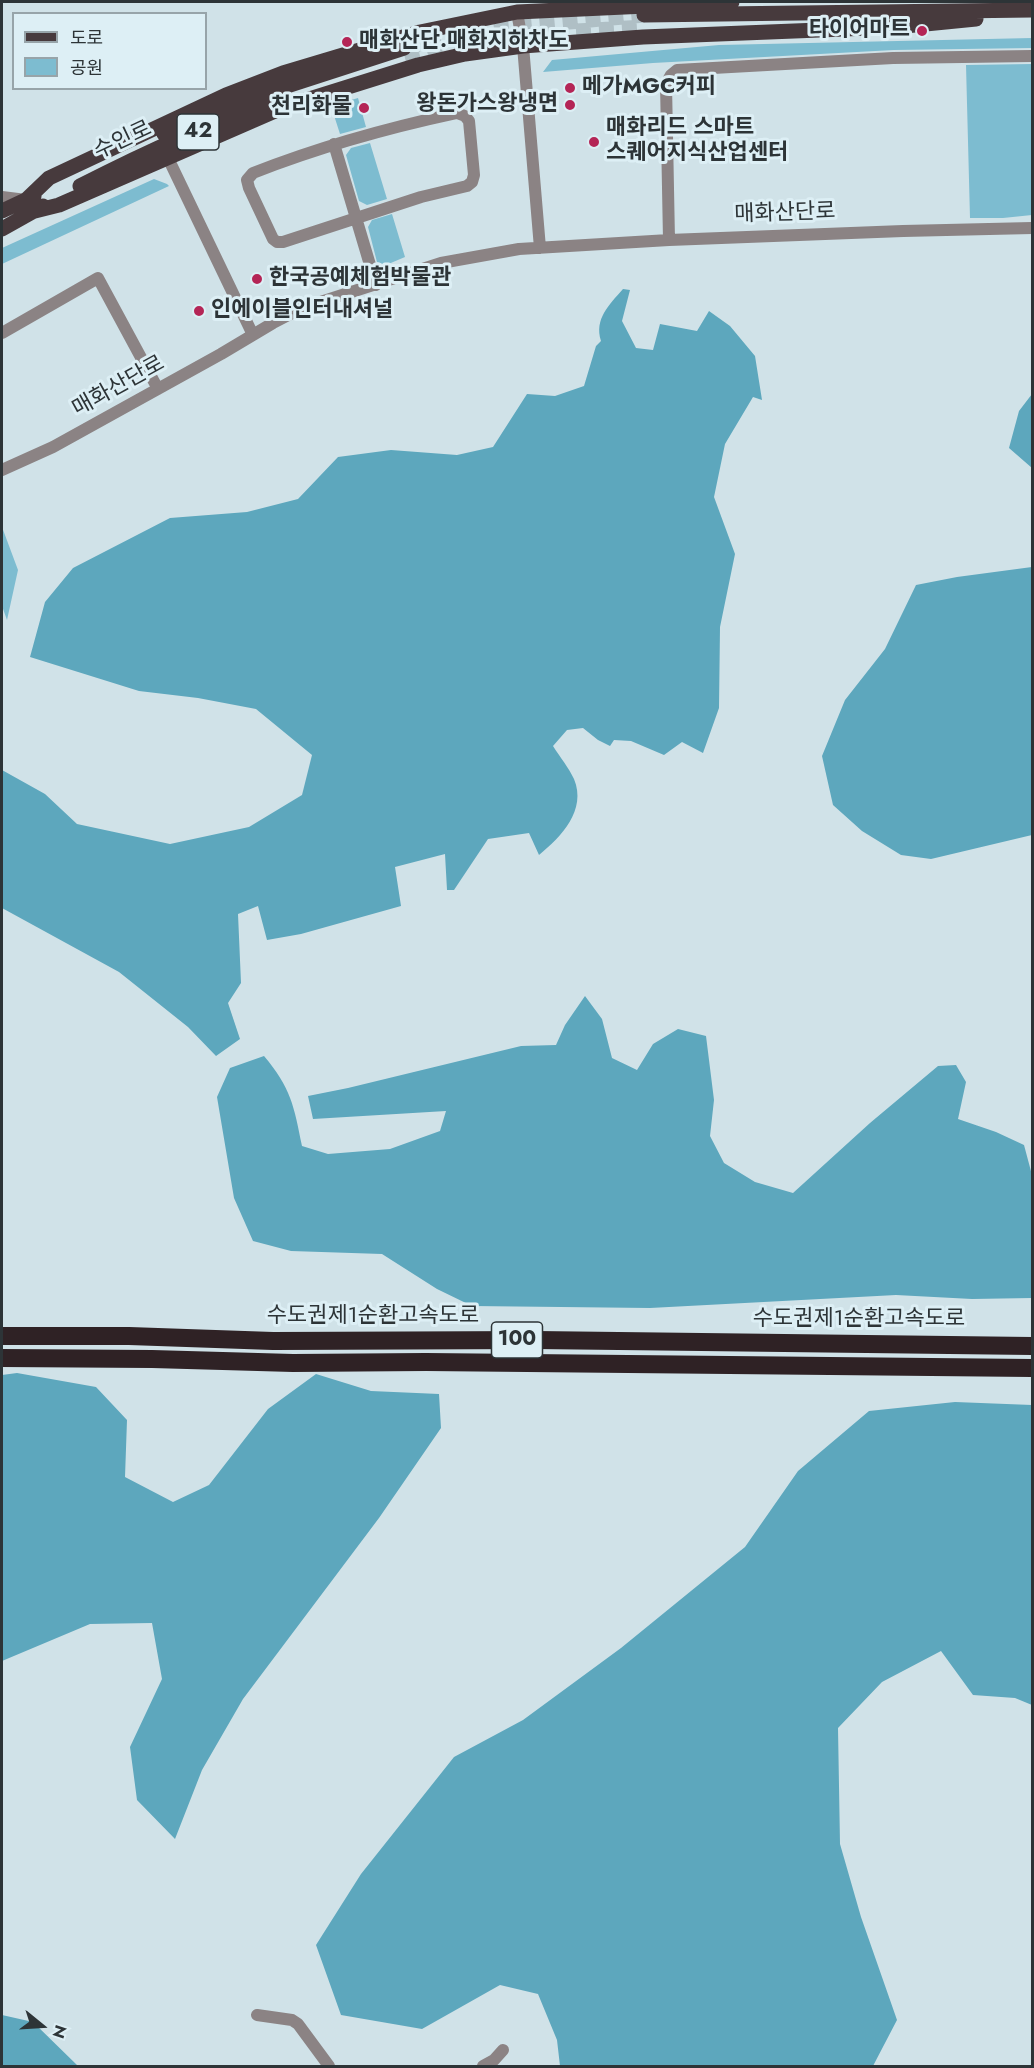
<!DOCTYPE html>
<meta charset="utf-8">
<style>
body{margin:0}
#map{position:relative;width:1034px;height:2068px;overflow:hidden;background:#d0e2e8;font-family:Jost,"Noto Sans KR",sans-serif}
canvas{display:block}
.frame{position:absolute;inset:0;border:3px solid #2d3437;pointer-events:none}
.legend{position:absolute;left:12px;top:12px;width:195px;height:78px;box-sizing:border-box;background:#ddeff5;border:2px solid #97a4a9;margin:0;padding:8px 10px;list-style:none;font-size:18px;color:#2d3437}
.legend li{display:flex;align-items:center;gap:12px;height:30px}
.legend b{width:30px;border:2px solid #97a4a9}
.north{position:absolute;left:12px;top:1996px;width:60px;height:60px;-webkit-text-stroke:4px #ddeff5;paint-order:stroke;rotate:108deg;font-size:16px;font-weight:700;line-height:24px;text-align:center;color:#2d3437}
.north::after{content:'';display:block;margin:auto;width:21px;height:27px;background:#2d3437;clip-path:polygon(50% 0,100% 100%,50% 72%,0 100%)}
</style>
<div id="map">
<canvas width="1034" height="2068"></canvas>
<div class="frame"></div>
<ul class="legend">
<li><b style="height:8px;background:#473a3d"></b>도로</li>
<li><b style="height:16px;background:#7dbcd0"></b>공원</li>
</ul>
<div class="north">N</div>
</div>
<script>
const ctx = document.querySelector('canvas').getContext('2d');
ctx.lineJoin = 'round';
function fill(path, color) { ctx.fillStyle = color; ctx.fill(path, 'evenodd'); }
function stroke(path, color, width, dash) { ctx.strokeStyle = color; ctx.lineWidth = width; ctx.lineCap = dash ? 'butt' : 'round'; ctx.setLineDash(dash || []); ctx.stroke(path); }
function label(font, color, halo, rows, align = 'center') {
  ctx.font = font + ' Jost,"Noto Sans KR",sans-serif'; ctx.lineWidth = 6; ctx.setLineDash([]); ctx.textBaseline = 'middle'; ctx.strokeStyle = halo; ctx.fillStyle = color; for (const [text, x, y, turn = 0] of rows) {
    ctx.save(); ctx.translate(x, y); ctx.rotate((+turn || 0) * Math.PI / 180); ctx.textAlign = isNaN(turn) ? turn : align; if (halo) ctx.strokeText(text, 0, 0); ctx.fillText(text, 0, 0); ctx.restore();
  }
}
fill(new Path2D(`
 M 1032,38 L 1032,48 L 894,50 L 653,63 L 543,72 L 552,60 L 719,45 Z
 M 1032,64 L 1032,215 L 1003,218 L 970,218 L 966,65 Z
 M 358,98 L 366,127 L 340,134 L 331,106 Z
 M 370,143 L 387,199 L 367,205 L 359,201 L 346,155 L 351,148 Z
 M 154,179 L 167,184 L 169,186 L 2,264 L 2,248 Z
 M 392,214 L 405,257 L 386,265 L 377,262 L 368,227 L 372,220 Z
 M 2,527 L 18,570 L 7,620 L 2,606 Z`), '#7dbcd0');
fill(new Path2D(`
 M 623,289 L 630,290 L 622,321 L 636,348 L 653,350 L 660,324 L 697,331 L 709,311 L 730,326 L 755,356 L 762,400 L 753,397 L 725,444 L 714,497 L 735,554 L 720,627 L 719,708 L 703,753 L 682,742 L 664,755 L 631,741 L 614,740 L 610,746 L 598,740 L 583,728 L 567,730 L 553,746 C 560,757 569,768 574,779 C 587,810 561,837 539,855 L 529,833 L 488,839 L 454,890 L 447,890 L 445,854 L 395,867 L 401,906 L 301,934 L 267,940 L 258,906 L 238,914 L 241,983 L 228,1003 L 240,1039 L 216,1056 L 188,1027 L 119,972 L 2,908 L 2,770 L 45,794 L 77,824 L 170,844 L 249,827 L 302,795 L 312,755 L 256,709 L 198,698 L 139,691 L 30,657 L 45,602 L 73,568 L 170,518 L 247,512 L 298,499 L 338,457 L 391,450 L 457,455 L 493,447 L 527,394 L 555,396 L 584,386 L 596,346 L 601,341 C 594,319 609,305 623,289 Z
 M 1032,394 L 1032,468 L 1009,448 L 1019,411 Z
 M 1032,567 L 1032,835 L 931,859 L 901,855 L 862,831 L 833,805 L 822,756 L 845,700 L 885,649 L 916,585 L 957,577 Z
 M 585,996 L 602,1019 L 612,1058 L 637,1070 L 653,1044 L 678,1029 L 706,1036 L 714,1100 L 710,1136 L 724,1163 L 755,1182 L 793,1193 L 870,1123 L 938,1066 L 956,1065 L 966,1082 L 958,1119 L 996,1132 L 1024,1145 L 1032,1175 L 1032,1298 L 972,1299 L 896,1295 L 650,1308 L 472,1306 L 437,1289 L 382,1254 L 291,1251 L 253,1241 L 234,1198 L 217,1097 L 230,1068 L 264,1056 C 291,1088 294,1106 302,1146 L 328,1154 L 390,1149 L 440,1131 L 446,1111 L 313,1119 L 308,1096 L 348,1088 L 521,1046 L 556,1045 L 565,1025 Z
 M 17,1373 L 96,1387 L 127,1420 L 125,1477 L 173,1502 L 209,1485 L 268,1409 L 316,1374 L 371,1391 L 439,1394 L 441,1428 L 379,1518 L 243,1699 L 202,1770 L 175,1839 L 137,1800 L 130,1747 L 162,1679 L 152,1623 L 90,1624 L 2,1661 L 2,1375 Z
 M 955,1402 L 1032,1405 L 1032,1705 L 1015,1698 L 973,1695 L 941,1651 L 882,1682 L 838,1728 L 840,1844 L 861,1917 L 897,2020 L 873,2066 L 560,2066 L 557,2040 L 538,1994 L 500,1985 L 422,2029 L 341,2015 L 316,1945 L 361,1874 L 454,1757 L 523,1720 L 621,1648 L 745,1547 L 798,1471 L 869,1411 Z
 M 2,2015 L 33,2022 L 78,2066 L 2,2066 Z`), '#5da7bd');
stroke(new Path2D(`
 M 576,31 L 644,27
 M 404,48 L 483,30 L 644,15
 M 405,58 L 448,47`), '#afbfc5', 15, [15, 8]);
stroke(new Path2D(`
 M 517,12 L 523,46 L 540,248
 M 457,113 L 465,116 L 469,121 L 474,175 L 472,182 L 467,186 L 421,197 L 283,242 L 277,242 L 273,239 L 249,188 L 247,180 L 253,173 C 319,147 387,128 457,113 Z
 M 334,144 L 376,285
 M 168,158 L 253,335
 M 2,197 L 26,200
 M 669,240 L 666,84 L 671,75 L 677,70 L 893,58 L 1032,56
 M 2,333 L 98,278 L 158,389
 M 2,470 L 53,447 L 221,354 L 273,323 L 302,308 L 441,263 L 519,249 L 669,240 L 903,231 L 1032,228
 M 257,2015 L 292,2020 L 298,2024 L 329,2066
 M 483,2066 L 494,2060 L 503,2050`), '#8b8384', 12);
stroke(new Path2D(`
 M 644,15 L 1032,10
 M 164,134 L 231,104 L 404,48
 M 80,186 C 142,154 207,124 273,102
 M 26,200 L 49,178 L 226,95 L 283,73 L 420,32 L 517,12 L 732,2
 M 2,211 L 34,196
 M 35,211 L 59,205 L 284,107 L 418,65 L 465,54 L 523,46 L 643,37 L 895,27 L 976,19
 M 2,229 L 43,206`), '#473a3d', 15);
stroke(new Path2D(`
 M 2,1336 L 129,1336 L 273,1341 L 536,1340 L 1032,1346
 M 2,1358 L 152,1359 L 293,1363 L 426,1362 L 1032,1368`), '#2f2225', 18);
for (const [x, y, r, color] of [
 [922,31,6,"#b42556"],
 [347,42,6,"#b42556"],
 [570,88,6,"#b42556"],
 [570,105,6,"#b42556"],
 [364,108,6,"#b42556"],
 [594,142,6,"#b42556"],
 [257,279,6,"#b42556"],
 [199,311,6,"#b42556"]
]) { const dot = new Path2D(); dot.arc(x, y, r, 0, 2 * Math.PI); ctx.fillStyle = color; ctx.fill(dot); stroke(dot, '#ddeff5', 2); }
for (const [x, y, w] of [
 [198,132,42],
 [517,1340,51]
]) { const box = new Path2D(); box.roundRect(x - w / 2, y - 18, w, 36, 4.5); ctx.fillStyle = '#ddeff5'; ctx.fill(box); stroke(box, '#2d3437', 1.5); }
label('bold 21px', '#2d3437', null, [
 ["42",198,132],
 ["100",517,1340]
]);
label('bold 22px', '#2d3437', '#ddeff5', [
 ["타이어마트",910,31,"right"],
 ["매화산단.매화지하차도",359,42],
 ["메가MGC커피",582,88],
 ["왕돈가스왕냉면",558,105,"right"],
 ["천리화물",352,108,"right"],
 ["매화리드 스마트",606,129],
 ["스퀘어지식산업센터",606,154],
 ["한국공예체험박물관",269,279],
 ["인에이블인터내셔널",211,311]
], 'left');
label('22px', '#2d3437', '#ddeff5', [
 ["수인로",123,141,-25],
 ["매화산단로",785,214,-2],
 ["매화산단로",119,387,-29],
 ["수도권제1순환고속도로",373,1317],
 ["수도권제1순환고속도로",859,1320]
]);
</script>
